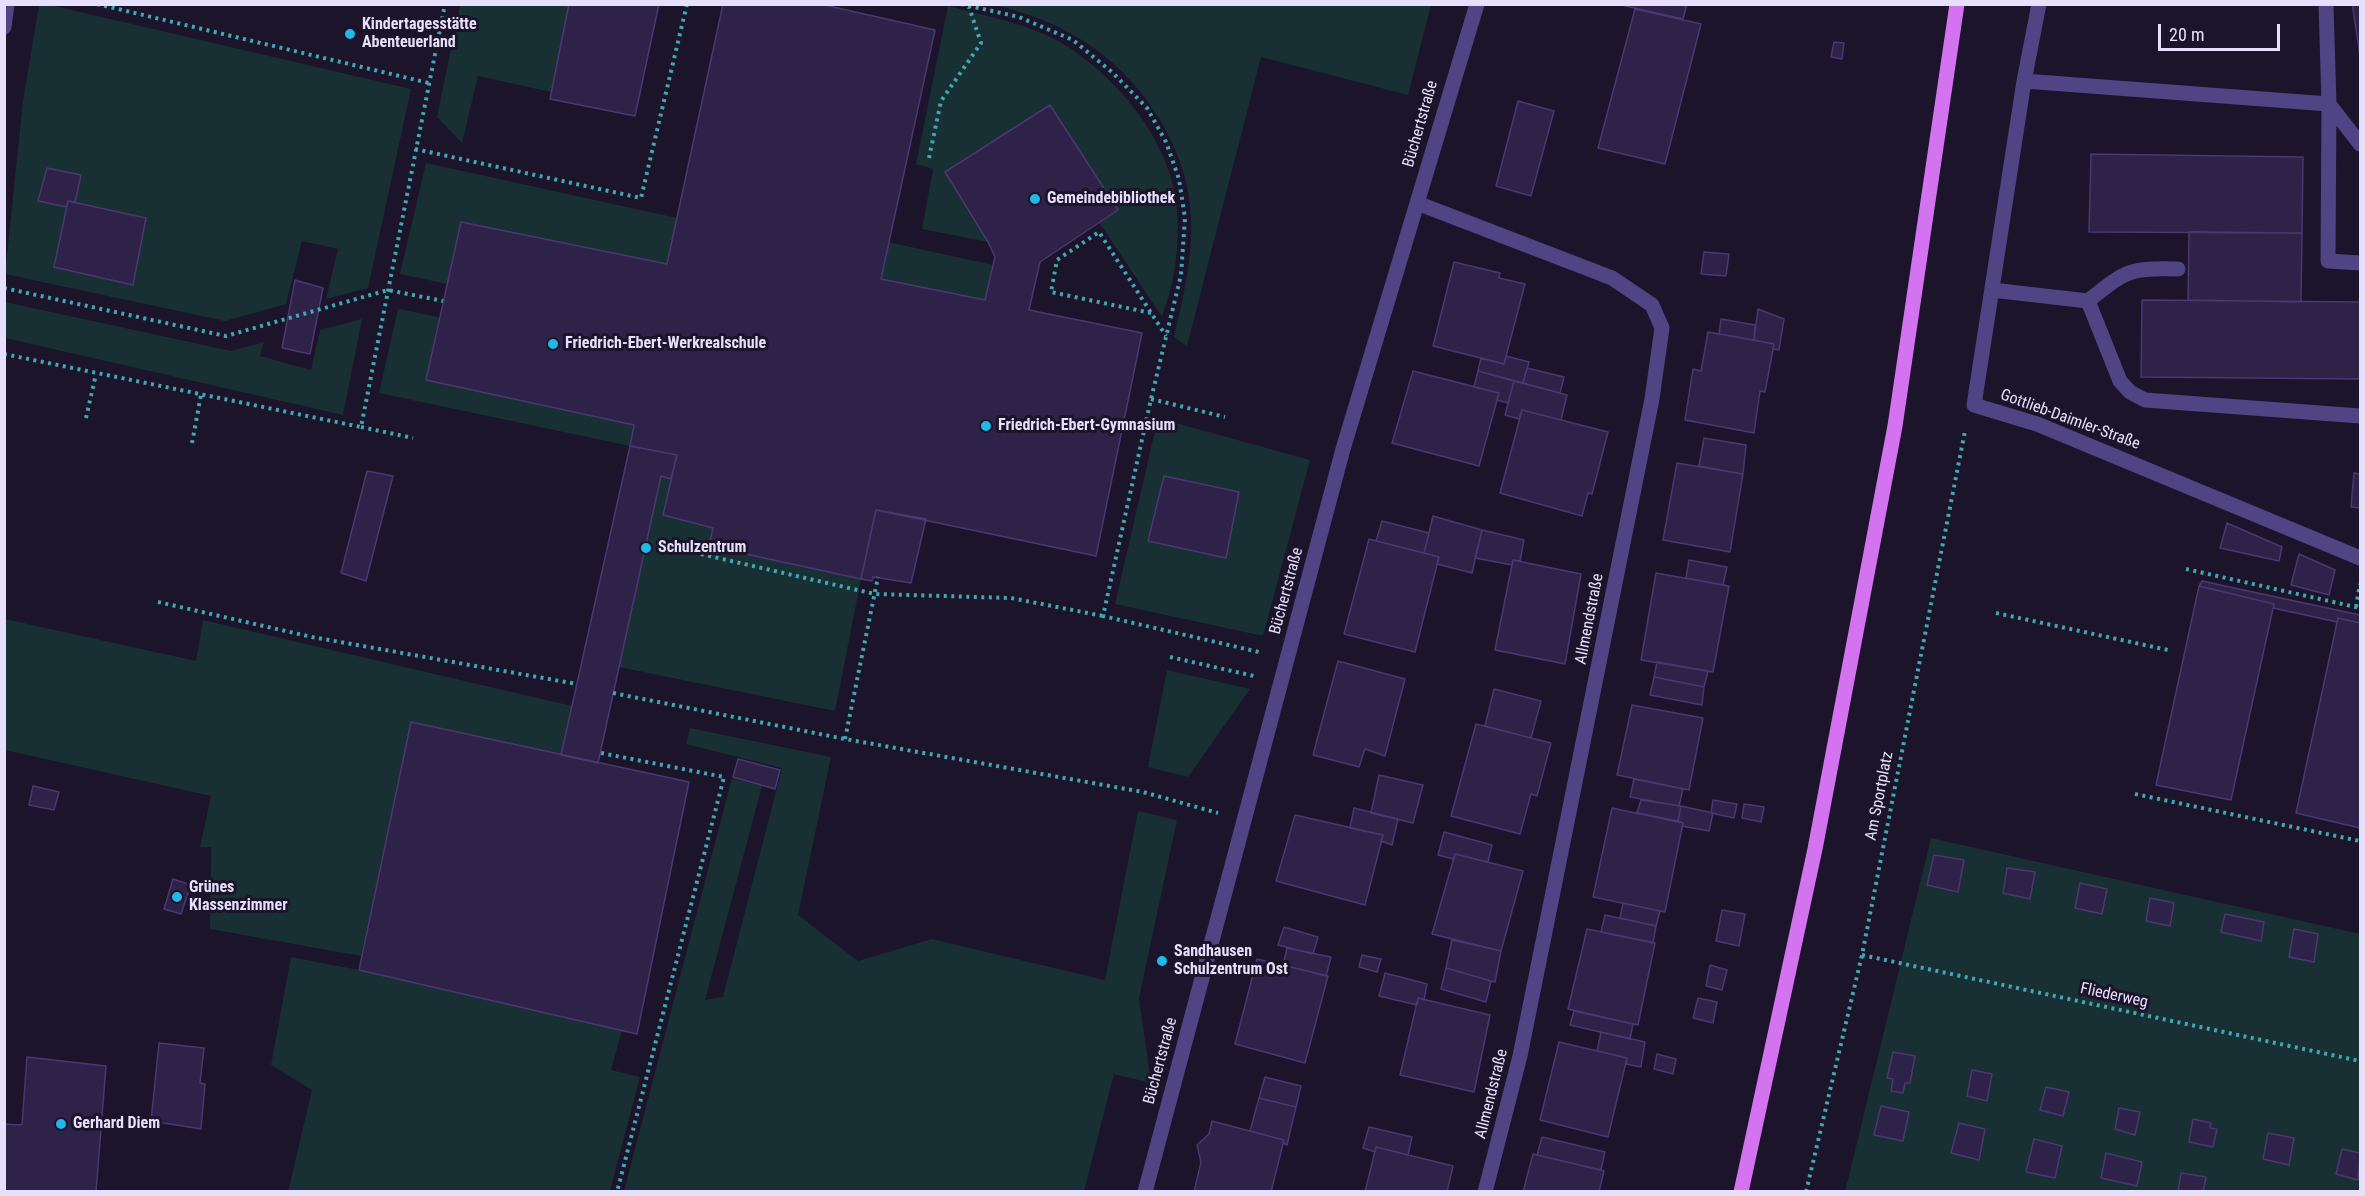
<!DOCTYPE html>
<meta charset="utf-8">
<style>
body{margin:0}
#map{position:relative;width:2365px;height:1196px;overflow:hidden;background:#1b142a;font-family:"Roboto Condensed",sans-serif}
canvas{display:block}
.frame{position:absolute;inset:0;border:6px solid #e7e0fc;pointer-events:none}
.scale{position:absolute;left:2158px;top:24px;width:122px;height:27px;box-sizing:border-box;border:3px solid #e7e0fc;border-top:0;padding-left:8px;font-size:18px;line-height:21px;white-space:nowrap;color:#e7e0fc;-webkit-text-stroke:4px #1b142a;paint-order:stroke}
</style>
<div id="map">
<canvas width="2365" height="1196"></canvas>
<div class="frame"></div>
<div class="scale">20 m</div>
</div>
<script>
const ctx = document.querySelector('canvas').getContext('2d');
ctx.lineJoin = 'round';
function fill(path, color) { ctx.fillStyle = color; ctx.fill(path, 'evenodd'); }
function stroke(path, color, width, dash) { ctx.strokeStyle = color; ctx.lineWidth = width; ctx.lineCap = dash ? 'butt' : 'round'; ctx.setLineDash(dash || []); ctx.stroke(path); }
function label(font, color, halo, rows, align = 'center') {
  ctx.font = font + ' "Roboto Condensed",sans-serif'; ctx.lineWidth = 6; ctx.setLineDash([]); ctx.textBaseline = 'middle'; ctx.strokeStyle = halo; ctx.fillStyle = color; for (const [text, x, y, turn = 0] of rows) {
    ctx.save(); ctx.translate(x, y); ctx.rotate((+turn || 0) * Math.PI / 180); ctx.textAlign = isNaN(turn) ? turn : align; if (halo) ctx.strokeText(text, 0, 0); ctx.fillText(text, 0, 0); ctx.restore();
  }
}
fill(new Path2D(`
 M 39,5 L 50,5 L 411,89 L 368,288 L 326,299 L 338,249 L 302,241 L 286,304 L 225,321 L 5,274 L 23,101 Z
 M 460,5 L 569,5 L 551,92 L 478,76 L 462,143 L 437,117 Z
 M 995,5 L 1431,5 L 1408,95 L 1261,57 L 1187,346 L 1174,337 C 1183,298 1193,257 1191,216 C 1188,144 1137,71 1075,36 C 1050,21 1023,12 995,5 Z
 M 948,6 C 985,16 1032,24 1065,45 C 1112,75 1155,124 1171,178 C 1180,208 1179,243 1174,273 C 1172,288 1166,303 1162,317 L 1099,222 L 1118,210 L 1050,105 L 945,172 L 988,242 L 922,229 L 933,169 L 916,164 Z
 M 426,163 L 677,218 L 667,264 L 461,222 L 447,284 L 400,274 Z
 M 888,242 L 993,265 L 985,300 L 881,279 Z
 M 5,302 L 231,351 L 264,342 L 260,356 L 311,370 L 320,330 L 362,319 L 343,415 L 5,338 Z
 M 398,309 L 439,317 L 426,380 L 634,425 L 630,446 L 379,393 Z
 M 1158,418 L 1310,460 L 1263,636 L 1115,604 Z
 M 661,476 L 671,479 L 663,515 L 713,528 L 710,546 L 861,579 L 835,711 L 619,667 Z
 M 5,619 L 196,661 L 203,620 L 572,706 L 561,755 L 411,722 L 361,956 L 210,929 L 211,847 L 200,847 L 211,796 L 5,750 Z
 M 1167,670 L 1250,689 L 1188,777 L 1148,767 Z
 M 690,728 L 831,757 L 798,915 L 858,961 L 932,939 L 1105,980 L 1138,811 L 1177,820 L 1139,998 L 1151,1083 L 1114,1074 L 1084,1191 L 624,1191 L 732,778 L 762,786 L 705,1000 L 723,997 L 782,768 L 686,744 Z
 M 1931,838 L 2360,934 L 2360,1191 L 1845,1192 Z
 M 291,957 L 359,970 L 622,1030 L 611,1070 L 640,1077 L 610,1191 L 288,1192 L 312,1090 L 271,1065 Z`), '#183033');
const building = new Path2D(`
 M 569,4 L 659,4 L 635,116 L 550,99 Z
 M 723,4 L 820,4 L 935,30 L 881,279 L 985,300 L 995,257 L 988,242 L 945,172 L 1050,105 L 1118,210 L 1040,262 L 1029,310 L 1142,333 L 1096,556 L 876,510 L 861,579 L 709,546 L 713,528 L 663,515 L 677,455 L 630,446 L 634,425 L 426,380 L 461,222 L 667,264 Z
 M 1617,4 L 1687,4 L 1683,19 Z
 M 2353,4 L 2360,4 L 2360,56 L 2353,9 Z
 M 1635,9 L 1701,24 L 1665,164 L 1598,148 Z
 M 1834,42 L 1844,43 L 1842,59 L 1831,57 Z
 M 1518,101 L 1554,111 L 1531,196 L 1496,186 Z
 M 2091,154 L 2303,157 L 2302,233 L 2089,232 Z
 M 47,168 L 81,175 L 75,202 L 68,201 L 67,207 L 38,201 Z
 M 68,201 L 146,218 L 133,285 L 54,267 Z
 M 2189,232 L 2302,233 L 2301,302 L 2188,300 Z
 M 1704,252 L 1729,254 L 1726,276 L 1701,274 Z
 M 1454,262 L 1500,273 L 1499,278 L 1525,284 L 1504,364 L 1433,346 Z
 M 295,280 L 323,288 L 310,354 L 282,348 Z
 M 2142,300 L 2360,302 L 2360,379 L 2141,377 Z
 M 1758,309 L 1784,319 L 1779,350 L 1773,349 L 1774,344 L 1754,340 Z
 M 1721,319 L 1755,325 L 1754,340 L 1719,334 Z
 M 1708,332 L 1774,344 L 1765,392 L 1760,391 L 1754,433 L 1685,420 L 1693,369 L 1701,371 Z
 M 1506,356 L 1529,362 L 1523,383 L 1478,371 L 1481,358 L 1504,364 Z
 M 1527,368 L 1564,377 L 1560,393 L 1523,383 Z
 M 1413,371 L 1499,393 L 1479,466 L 1392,443 Z
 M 1478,371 L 1514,381 L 1508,403 L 1497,400 L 1499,393 L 1474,387 Z
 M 1514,381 L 1567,395 L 1561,420 L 1522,410 L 1519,419 L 1505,415 Z
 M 1522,410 L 1608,432 L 1592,494 L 1588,493 L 1582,516 L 1500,493 Z
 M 1704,438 L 1746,445 L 1743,474 L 1699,466 Z
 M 630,446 L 677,455 L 671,479 L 661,476 L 598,763 L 561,755 Z
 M 1677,463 L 1743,474 L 1730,552 L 1663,540 Z
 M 367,471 L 393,476 L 366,581 L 341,573 Z
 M 2354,473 L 2360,474 L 2360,508 L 2351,507 Z
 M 1164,476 L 1239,492 L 1226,558 L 1148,541 Z
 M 876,510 L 926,519 L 911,583 L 873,577 L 872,581 L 861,579 Z
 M 1433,516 L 1482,530 L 1472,573 L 1437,564 L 1439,557 L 1424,553 Z
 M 1382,521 L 1429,533 L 1424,553 L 1376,541 Z
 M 2227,523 L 2282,547 L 2279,561 L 2220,548 Z
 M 1482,530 L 1524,540 L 1520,561 L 1513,560 L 1512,565 L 1475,558 Z
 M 1369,539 L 1439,557 L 1415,652 L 1344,634 Z
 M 2299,554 L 2335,570 L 2329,595 L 2291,585 Z
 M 1513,560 L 1581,574 L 1565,664 L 1495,650 Z
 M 1689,560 L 1727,567 L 1723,585 L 1686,578 Z
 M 1656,573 L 1729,586 L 1713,672 L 1641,660 Z
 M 2202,581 L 2360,615 L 2360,623 L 2338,618 L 2337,622 L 2273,608 L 2274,604 L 2199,586 Z
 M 2199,586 L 2274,604 L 2231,800 L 2156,785 Z
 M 2338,618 L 2360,623 L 2360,828 L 2296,813 Z
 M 1338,661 L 1405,679 L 1385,756 L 1365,749 L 1359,767 L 1313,755 Z
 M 1657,662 L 1708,671 L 1704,687 L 1654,677 Z
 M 1654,677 L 1704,687 L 1702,705 L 1650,695 Z
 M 1494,689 L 1541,701 L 1531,738 L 1485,726 Z
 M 1632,705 L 1703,718 L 1689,790 L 1617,775 Z
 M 411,722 L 689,782 L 637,1034 L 359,970 Z
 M 1476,724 L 1551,743 L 1537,796 L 1531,794 L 1520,834 L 1451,816 Z
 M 738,759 L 780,770 L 775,789 L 733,777 Z
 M 1379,775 L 1423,785 L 1413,823 L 1371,813 Z
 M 1634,779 L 1683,789 L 1679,806 L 1630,797 Z
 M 33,786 L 59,792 L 54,810 L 29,805 Z
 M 1641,800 L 1681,806 L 1678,821 L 1637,813 Z
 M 1713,800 L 1737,804 L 1734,818 L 1711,813 Z
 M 1744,804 L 1764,807 L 1761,822 L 1742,818 Z
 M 1681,806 L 1713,813 L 1709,831 L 1682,826 L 1683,823 L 1678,821 Z
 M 1354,808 L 1398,819 L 1392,845 L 1381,841 L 1383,835 L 1350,828 Z
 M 1612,808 L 1683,823 L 1665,912 L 1593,897 Z
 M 1295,815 L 1383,835 L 1365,905 L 1276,881 Z
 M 1444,832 L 1492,845 L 1488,862 L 1455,854 L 1453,859 L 1438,855 Z
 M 1455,854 L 1523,871 L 1501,951 L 1432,934 Z
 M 1934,855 L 1964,860 L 1958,892 L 1927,885 Z
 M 2007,868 L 2035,872 L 2030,899 L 2003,893 Z
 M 173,879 L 191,885 L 181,914 L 164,909 Z
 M 2080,883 L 2107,889 L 2102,914 L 2075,908 Z
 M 2150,898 L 2174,903 L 2170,926 L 2146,921 Z
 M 1623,903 L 1660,911 L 1656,926 L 1620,918 Z
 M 1722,910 L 1745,914 L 1739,946 L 1716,941 Z
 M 2225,914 L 2264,922 L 2261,941 L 2221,932 Z
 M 1605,915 L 1656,926 L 1653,943 L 1601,932 Z
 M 1284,927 L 1318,937 L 1313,954 L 1278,945 Z
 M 1587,929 L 1655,943 L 1638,1025 L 1568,1009 Z
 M 2294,929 L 2318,934 L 2314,962 L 2289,957 Z
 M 1452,940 L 1501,951 L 1495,982 L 1446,968 Z
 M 1287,948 L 1331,957 L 1326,976 L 1283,965 Z
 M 1362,955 L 1381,959 L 1377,972 L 1359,967 Z
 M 1257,959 L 1328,976 L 1305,1063 L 1235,1044 Z
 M 1710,965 L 1727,970 L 1722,990 L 1706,986 Z
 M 1446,968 L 1491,981 L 1486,1002 L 1441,989 Z
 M 1385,973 L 1427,984 L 1424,1000 L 1418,998 L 1417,1005 L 1379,996 Z
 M 1418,998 L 1490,1015 L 1474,1092 L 1400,1075 Z
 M 1698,998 L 1717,1002 L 1713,1023 L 1693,1018 Z
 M 1574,1011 L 1633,1024 L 1630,1039 L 1570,1025 Z
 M 1601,1032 L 1645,1042 L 1641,1067 L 1626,1064 L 1627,1058 L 1597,1051 Z
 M 1559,1042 L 1627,1058 L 1608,1137 L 1540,1120 Z
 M 159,1043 L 204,1048 L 200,1083 L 205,1084 L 201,1129 L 151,1121 Z
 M 1893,1052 L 1915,1056 L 1910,1083 L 1905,1083 L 1903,1093 L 1891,1091 L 1893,1079 L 1887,1078 Z
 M 1657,1054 L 1676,1059 L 1673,1074 L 1654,1069 Z
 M 27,1057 L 106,1066 L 96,1192 L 4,1192 L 4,1124 L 22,1125 Z
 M 1972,1070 L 1992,1074 L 1987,1101 L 1967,1096 Z
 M 1265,1077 L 1301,1086 L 1296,1107 L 1259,1098 Z
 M 2046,1087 L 2069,1092 L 2063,1116 L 2040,1110 Z
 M 1259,1098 L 1296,1107 L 1287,1145 L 1283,1143 L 1284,1140 L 1250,1131 Z
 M 1881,1106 L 1909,1112 L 1903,1141 L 1874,1135 Z
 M 2119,1108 L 2140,1112 L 2135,1135 L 2115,1129 Z
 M 2193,1119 L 2211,1123 L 2210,1128 L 2217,1129 L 2213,1147 L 2189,1142 Z
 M 1212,1121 L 1284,1140 L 1271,1192 L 1194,1192 L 1201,1162 L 1197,1145 L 1209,1134 Z
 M 1959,1123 L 1985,1129 L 1979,1160 L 1951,1153 Z
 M 1369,1127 L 1412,1137 L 1408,1155 L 1376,1147 L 1375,1152 L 1363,1148 Z
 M 2268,1133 L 2294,1138 L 2289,1165 L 2263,1159 Z
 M 1542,1137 L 1605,1152 L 1601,1170 L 1537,1155 Z
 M 2034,1139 L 2062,1146 L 2055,1178 L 2026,1172 Z
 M 1376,1147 L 1453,1166 L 1447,1192 L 1365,1192 Z
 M 2342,1149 L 2360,1153 L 2358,1180 L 2336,1174 Z
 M 2106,1153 L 2142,1162 L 2137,1186 L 2101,1178 Z
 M 1533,1154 L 1604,1171 L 1599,1192 L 1523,1192 Z
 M 2181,1173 L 2206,1177 L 2203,1192 L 2178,1192 Z`);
fill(building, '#2f2249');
stroke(building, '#4b3772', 1.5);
stroke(new Path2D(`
 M 97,4 L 429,83
 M 961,4 L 1019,17 L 1073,40 L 1113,73 L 1147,108 L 1166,142 L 1179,179 L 1185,218 L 1181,275 L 1151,399 L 1103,616 L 1259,652
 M 415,149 L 641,198 L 687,4
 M 929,158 L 941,101 L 981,43 L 969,7
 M 4,288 L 226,336 L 388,290 L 443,301
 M 1151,313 L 1051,292 L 1057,260 L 1099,232 L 1166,336
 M 4,354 L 361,427 L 445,4
 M 1151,399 L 1225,417
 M 86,418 L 96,374
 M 361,427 L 413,438
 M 192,443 L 201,395
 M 657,544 L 875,594 L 1011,598 L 1103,616
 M 2186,569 L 2360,608
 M 158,602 L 312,637 L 577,684
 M 2356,607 L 2360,584
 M 1996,613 L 2168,650
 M 1170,657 L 1254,676
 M 613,693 L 845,739 L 1143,792 L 1218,813
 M 845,739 L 878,577
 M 601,753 L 724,777 L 617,1192
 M 2135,794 L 2360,841
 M 1862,955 L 2360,1061
 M 1806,1192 L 1862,955 L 1965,431`), '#3fa8b1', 4, [3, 4.5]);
stroke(new Path2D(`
 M 2039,4 L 2024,81 L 1974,405 L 2037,424 L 2360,558
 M 2326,4 L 2329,104 L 2360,144
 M 4,27 L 7,4
 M 2024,81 L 2329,104 L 2328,261 L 2360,263
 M 1417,203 L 1612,278 L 1652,305 L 1662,328 L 1652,399 L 1520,1056 L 1485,1192
 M 1992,290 L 2088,301 C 2127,270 2128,268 2178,269
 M 2088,301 L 2120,381 L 2130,392 L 2145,400 L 2360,416
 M 1145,1192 L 1343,449 L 1477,4`), '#4f4484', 15);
stroke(new Path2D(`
 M 1741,1192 L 1815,849 L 1895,426 L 1957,4`), '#d373f0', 15);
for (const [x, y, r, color] of [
 [350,34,6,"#21b8e7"],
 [1035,199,6,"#21b8e7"],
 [553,344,6,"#21b8e7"],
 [986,426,6,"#21b8e7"],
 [646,548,6,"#21b8e7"],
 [177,897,6,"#21b8e7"],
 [1162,961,6,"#21b8e7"],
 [61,1124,6,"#21b8e7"]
]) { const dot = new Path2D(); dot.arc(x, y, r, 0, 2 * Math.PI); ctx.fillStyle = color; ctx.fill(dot); stroke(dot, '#1b142a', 2); }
label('bold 16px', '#e7e0fc', '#1b142a', [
 ["Kindertagesstätte",362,25],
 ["Abenteuerland",362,43],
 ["Gemeindebibliothek",1047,199],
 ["Friedrich-Ebert-Werkrealschule",565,344],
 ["Friedrich-Ebert-Gymnasium",998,426],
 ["Schulzentrum",658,548],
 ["Grünes",189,888],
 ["Klassenzimmer",189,906],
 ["Sandhausen",1174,952],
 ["Schulzentrum Ost",1174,970],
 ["Gerhard Diem",73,1124]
], 'left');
label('16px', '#e7e0fc', '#1b142a', [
 ["Büchertstraße",1421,124,-74],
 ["Gottlieb-Daimler-Straße",2070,420,20],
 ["Büchertstraße",1287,591,-75],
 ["Allmendstraße",1590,619,-79],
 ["Am Sportplatz",1880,796,-79],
 ["Fliederweg",2114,996,12],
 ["Büchertstraße",1161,1061,-75],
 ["Allmendstraße",1492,1094,-76]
]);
</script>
